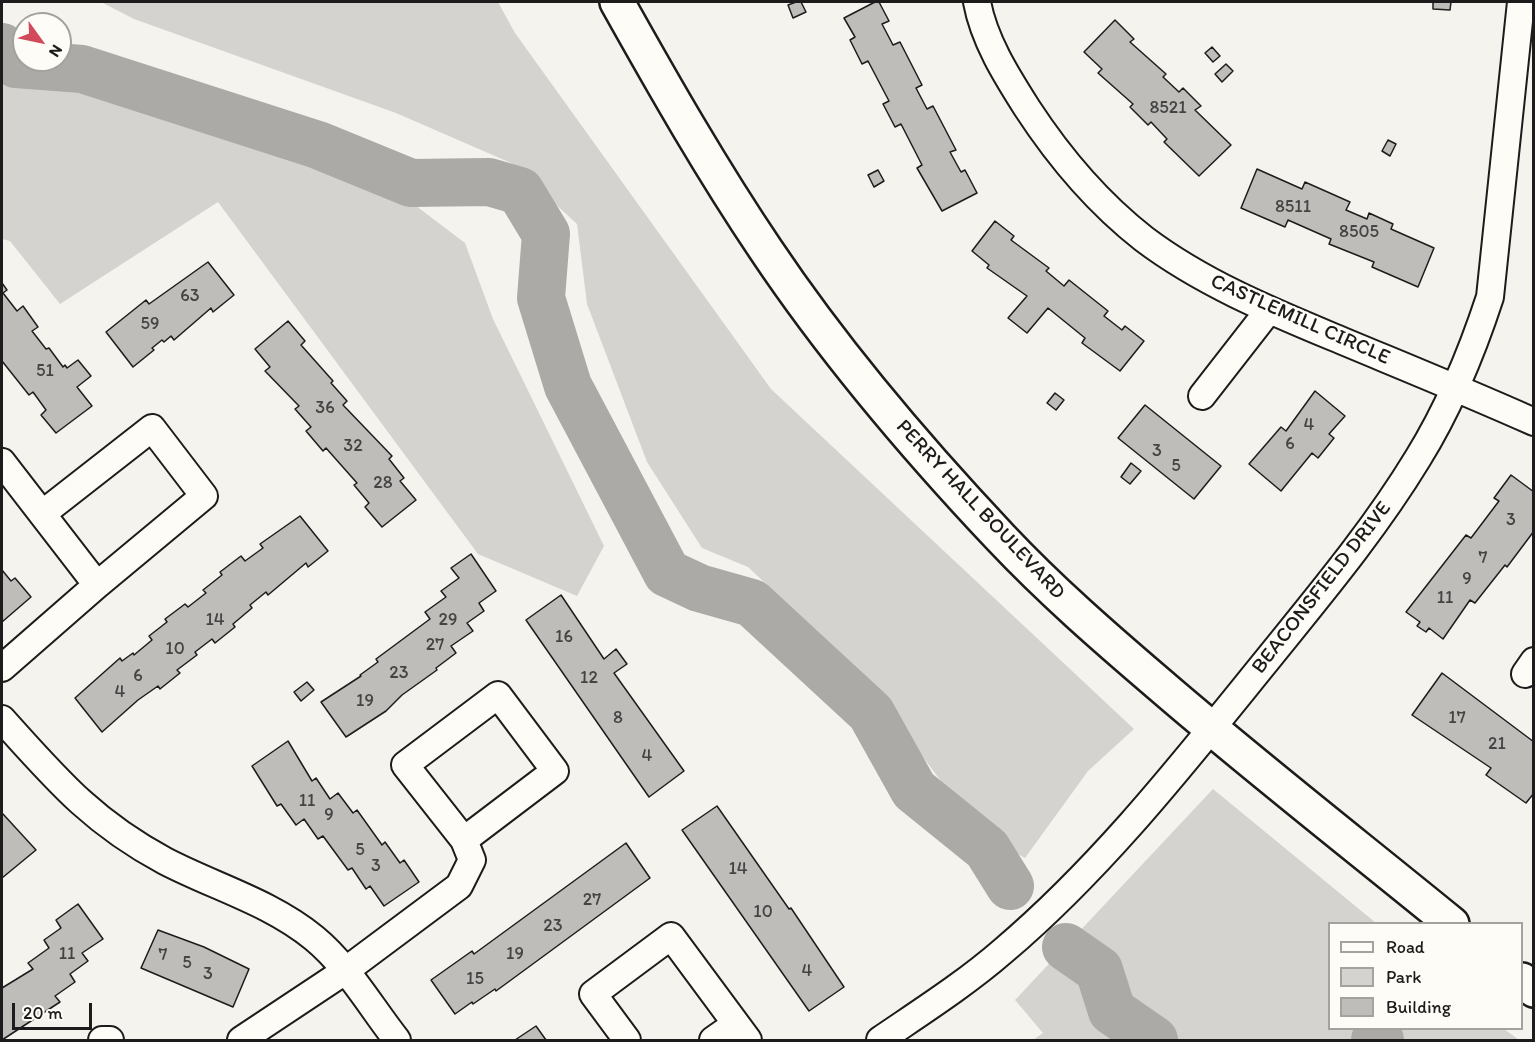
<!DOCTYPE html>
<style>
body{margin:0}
#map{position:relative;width:1535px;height:1042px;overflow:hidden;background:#f4f3ee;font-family:Itim,sans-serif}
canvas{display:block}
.frame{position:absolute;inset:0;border:3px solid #1c1c1c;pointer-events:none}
.legend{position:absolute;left:1328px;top:922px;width:195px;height:108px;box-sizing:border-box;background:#fdfcf7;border:2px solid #a3a29f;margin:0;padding:8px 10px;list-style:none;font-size:18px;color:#1c1c1c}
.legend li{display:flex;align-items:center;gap:12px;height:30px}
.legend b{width:30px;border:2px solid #a3a29f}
.north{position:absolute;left:12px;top:12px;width:60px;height:60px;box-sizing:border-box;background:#fdfcf7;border:2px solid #a3a29f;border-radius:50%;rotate:123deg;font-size:16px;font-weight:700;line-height:24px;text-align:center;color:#1c1c1c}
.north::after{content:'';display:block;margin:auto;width:21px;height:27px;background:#d1495b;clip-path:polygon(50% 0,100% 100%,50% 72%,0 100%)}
.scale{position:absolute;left:12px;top:1003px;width:80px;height:27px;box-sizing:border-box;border:3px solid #1c1c1c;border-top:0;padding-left:8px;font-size:18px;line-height:21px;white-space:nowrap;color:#1c1c1c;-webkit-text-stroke:4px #fdfcf7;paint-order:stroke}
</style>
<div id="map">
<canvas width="1535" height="1042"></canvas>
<div class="frame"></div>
<ul class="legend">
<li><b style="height:8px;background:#fdfcf7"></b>Road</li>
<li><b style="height:16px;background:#d4d3cf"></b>Park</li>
<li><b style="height:16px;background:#bebdba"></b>Building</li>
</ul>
<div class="north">N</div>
<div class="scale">20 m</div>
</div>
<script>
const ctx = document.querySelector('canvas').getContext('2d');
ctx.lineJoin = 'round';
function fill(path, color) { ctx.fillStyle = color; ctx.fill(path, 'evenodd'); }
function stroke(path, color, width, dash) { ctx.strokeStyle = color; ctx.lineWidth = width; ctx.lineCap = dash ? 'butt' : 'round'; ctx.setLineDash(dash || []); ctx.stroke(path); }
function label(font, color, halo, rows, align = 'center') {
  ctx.font = font + ' Itim,sans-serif'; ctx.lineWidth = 4.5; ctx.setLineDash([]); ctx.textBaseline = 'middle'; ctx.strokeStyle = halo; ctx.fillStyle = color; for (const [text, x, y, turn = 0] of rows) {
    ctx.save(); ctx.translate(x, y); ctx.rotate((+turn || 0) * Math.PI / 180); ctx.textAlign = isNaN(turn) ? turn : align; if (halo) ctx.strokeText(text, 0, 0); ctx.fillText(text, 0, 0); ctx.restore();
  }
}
fill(new Path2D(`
 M 101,2 L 498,2 L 515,33 L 771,389 L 1134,729 L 1088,771 L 1025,858 L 980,833 L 859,672 L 748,567 L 702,548 L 647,462 L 587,304 L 577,224 L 511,163 L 396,113 L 134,19 Z
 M 2,66 L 7,71 L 218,130 L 395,190 L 465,243 L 493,319 L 604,546 L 577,596 L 478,554 L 218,202 L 60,304 L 10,241 L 2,239 Z
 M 1213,789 L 1376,923 L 1330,924 L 1330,1028 L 1504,1029 L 1519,1040 L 1033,1040 L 1043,1033 L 1015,1000 Z`), '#d4d3cf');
stroke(new Path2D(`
 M 2,47 L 16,64 L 82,69 L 318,145 L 411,183 L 489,182 L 520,191 L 546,234 L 541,298 L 568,386 L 667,573 L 699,588 L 752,603 L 871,713 L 914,790 L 987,849 L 1010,886
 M 1066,947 L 1099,970 L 1112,1011 L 1154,1040
 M 1375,1040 L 1380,1040`), '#abaaa6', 48);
const building = new Path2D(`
 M 796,2 L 801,2 L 806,12 L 793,18 L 788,5 Z
 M 875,2 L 879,2 L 889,21 L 882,24 L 893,45 L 900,42 L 922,85 L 916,88 L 927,109 L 933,106 L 956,150 L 950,152 L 961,172 L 965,170 L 977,193 L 942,211 L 917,168 L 922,165 L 901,124 L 895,127 L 883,104 L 889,101 L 868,61 L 862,64 L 850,40 L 855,37 L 844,18 Z
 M 1433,2 L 1451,2 L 1450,10 L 1433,9 Z
 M 1115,20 L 1134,39 L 1130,42 L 1166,74 L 1163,77 L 1179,92 L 1183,88 L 1201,106 L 1195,110 L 1231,145 L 1199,176 L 1164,142 L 1167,139 L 1151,122 L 1148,125 L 1130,107 L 1133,104 L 1098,73 L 1102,69 L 1084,52 Z
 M 1212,47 L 1220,56 L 1213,62 L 1205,53 Z
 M 1226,64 L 1233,71 L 1222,82 L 1215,74 Z
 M 1388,140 L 1396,144 L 1390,156 L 1382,151 Z
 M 1257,169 L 1302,189 L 1305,182 L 1350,202 L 1346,210 L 1367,219 L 1369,213 L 1393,224 L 1391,229 L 1434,248 L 1418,287 L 1372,267 L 1374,262 L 1329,244 L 1331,239 L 1288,220 L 1285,227 L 1241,208 Z
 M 878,170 L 884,181 L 874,187 L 868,175 Z
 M 995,221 L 1014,236 L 1011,240 L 1049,268 L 1046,271 L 1064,286 L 1069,280 L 1108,311 L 1104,316 L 1122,330 L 1125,326 L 1144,341 L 1120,371 L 1082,343 L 1085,338 L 1048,308 L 1027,333 L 1008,318 L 1027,296 L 987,268 L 989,265 L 972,251 Z
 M 208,262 L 234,295 L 213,312 L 211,308 L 174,340 L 171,336 L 164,342 L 162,340 L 152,348 L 154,350 L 133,367 L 106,332 L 146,300 L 149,304 Z
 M 2,283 L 7,290 L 3,293 L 17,311 L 23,306 L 38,327 L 32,331 L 46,349 L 49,348 L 63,367 L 65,365 L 67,368 L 78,360 L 91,376 L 77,387 L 92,406 L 56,433 L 41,415 L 46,410 L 33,392 L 29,395 L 2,361 Z
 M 288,321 L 305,341 L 301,345 L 333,381 L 331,383 L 347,401 L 343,405 L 392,456 L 389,459 L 404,478 L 400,481 L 416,500 L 382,527 L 365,507 L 369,503 L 354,485 L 357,483 L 326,448 L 323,451 L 306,431 L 311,427 L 295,409 L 299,406 L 265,371 L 270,367 L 255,349 Z
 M 1315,391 L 1345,416 L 1329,434 L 1334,438 L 1318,458 L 1312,453 L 1281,491 L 1249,464 L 1281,427 L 1286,431 Z
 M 1055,393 L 1064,400 L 1056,410 L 1047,403 Z
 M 1145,405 L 1221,466 L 1194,499 L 1118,438 Z
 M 1131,463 L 1141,471 L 1130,484 L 1121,477 Z
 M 1511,475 L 1534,492 L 1534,531 L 1507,567 L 1505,565 L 1475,603 L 1470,600 L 1443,639 L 1429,628 L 1426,632 L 1417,626 L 1420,622 L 1406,612 L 1466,535 L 1471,538 L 1499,501 L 1494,498 Z
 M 300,516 L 328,551 L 308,567 L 306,563 L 268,595 L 266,592 L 250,605 L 252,608 L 233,624 L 235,627 L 215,643 L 212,639 L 195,652 L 197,655 L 177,670 L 180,673 L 160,689 L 158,686 L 138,700 L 102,732 L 75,698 L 120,658 L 122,661 L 133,653 L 134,655 L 152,640 L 149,636 L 167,622 L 165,619 L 185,604 L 188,607 L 206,593 L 203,590 L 222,575 L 220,572 L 241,556 L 245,561 L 263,548 L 260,544 Z
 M 471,554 L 496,591 L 479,603 L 484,611 L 467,623 L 473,631 L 451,646 L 456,653 L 436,668 L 437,670 L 402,695 L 386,711 L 346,737 L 321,702 L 361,676 L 360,675 L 378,662 L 376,659 L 430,619 L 425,612 L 446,597 L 441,591 L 459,578 L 451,568 Z
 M 2,570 L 11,581 L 15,578 L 31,597 L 2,622 Z
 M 561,595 L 604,659 L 616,649 L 627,664 L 614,673 L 684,771 L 649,797 L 526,620 Z
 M 1442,673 L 1534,742 L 1534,793 L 1526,803 L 1486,775 L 1491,768 L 1412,715 Z
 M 307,682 L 314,690 L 301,701 L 294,692 Z
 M 288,741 L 312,781 L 316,778 L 330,799 L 338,793 L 353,813 L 357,810 L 382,845 L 385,842 L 400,863 L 404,860 L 419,882 L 384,906 L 370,886 L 366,889 L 352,868 L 348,870 L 323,836 L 318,839 L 304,819 L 296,825 L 281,804 L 277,806 L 252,766 Z
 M 717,806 L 789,909 L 791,908 L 844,987 L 809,1011 L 682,830 Z
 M 3,814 L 36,850 L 2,878 L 2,815 Z
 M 626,843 L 650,878 L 496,991 L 495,989 L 473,1004 L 472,1002 L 455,1014 L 431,980 L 472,951 L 474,954 Z
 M 78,904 L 103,939 L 82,953 L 88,961 L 70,974 L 75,982 L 55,996 L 60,1002 L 2,1040 L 2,988 L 33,969 L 28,963 L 49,948 L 44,940 L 61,928 L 56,920 Z
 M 158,930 L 204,947 L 249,969 L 233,1007 L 141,968 Z
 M 536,1026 L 546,1040 L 515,1040 Z`);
fill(building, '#bebdba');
stroke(building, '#1c1c1c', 1.5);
const minor = new Path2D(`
 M 977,2 C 984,40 1006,75 1027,108 C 1059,157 1098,203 1144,239 C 1201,282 1268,310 1333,337 C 1400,365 1467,392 1534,422
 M 1202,396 L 1269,310
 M 2,462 L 97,585 L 2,668
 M 42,514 L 152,428 L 204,496 L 97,585
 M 1525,674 L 1534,661
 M 2,719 C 56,779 92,822 165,861 C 215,887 270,902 314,938 C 347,965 371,1007 397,1040
 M 102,1040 L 110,1040
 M 241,1040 L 345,971 L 459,886 L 472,860 L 464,840 L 405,765 L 498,695 L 555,771 L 464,840
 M 627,1040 L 593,994 L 671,936 L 748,1040
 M 713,1040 L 736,1024
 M 880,1040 C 921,1012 965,984 1003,951 C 1101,868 1182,765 1263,665 C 1317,598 1373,532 1418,458 C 1449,408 1472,352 1490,297 L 1521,2`);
const secondary = new Path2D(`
 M 617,2 C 664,86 712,170 766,250 C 835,353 916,448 1001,538 C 1050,590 1104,637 1159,684 C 1254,766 1354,844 1452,924
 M 1522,980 L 1534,990`);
stroke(minor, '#1c1c1c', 30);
stroke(secondary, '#1c1c1c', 38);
stroke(minor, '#fdfcf7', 26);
stroke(secondary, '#fdfcf7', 33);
label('18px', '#444', null, [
 ["8521",1168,108],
 ["8511",1293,207],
 ["8505",1359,232],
 ["63",190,296],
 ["59",150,324],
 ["51",45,371],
 ["36",325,408],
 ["4",1309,425],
 ["6",1290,444],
 ["32",353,446],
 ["3",1157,451],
 ["5",1176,466],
 ["28",383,483],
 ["3",1511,520],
 ["7",1483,558],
 ["9",1467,579],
 ["11",1445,598],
 ["14",215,620],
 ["29",448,620],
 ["16",564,637],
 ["27",435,645],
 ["10",175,649],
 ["23",399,673],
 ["6",138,676],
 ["12",589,678],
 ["4",120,692],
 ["19",365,701],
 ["8",618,718],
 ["17",1457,718],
 ["21",1497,744],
 ["4",647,756],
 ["11",307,801],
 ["9",329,815],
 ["5",360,850],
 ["3",376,866],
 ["14",738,869],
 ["27",592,900],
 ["10",763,912],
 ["23",553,926],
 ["11",67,954],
 ["19",515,954],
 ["7",163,955],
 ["5",187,963],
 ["4",807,971],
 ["3",208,974],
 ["15",475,979]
]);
label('21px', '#1c1c1c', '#fdfcf7', [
 ["CASTLEMILL CIRCLE",1300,320,24],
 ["PERRY HALL BOULEVARD",980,510,47],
 ["BEACONSFIELD DRIVE",1322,588,-52]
]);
</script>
